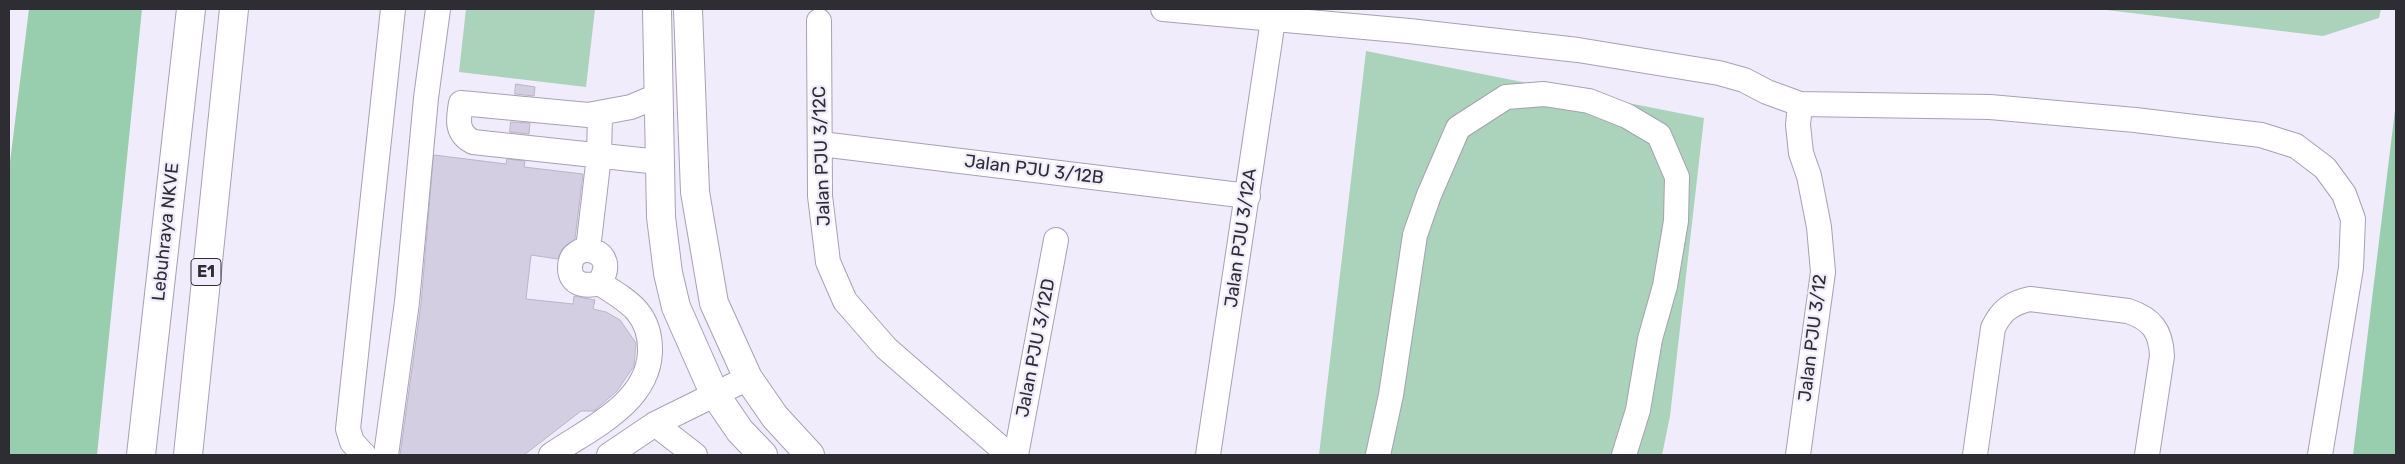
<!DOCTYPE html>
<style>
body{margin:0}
#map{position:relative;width:2405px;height:464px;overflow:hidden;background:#f0ecfc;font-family:Rubik,sans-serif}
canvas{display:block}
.frame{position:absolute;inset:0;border:10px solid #2e2d34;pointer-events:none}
</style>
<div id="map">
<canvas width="2405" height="464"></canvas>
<div class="frame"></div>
</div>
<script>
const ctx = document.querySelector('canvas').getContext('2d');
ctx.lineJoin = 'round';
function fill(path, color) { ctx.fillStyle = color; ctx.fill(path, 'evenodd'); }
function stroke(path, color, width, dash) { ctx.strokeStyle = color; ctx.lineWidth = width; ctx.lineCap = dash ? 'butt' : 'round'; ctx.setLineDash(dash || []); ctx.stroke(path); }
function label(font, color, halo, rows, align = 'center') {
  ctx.font = font + ' Rubik,sans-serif'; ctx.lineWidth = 4.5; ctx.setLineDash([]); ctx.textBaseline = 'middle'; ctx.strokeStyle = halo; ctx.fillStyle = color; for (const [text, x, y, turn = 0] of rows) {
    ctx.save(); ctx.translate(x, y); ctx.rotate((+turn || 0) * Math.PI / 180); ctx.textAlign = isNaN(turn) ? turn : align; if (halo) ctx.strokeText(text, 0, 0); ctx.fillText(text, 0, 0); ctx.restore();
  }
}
fill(new Path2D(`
 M 466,9 L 595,9 L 586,87 L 459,72 Z
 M 2098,9 L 2381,9 L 2379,18 L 2323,36 Z
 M 1366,51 L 1704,118 L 1670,416 L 1662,455 L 1319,455 Z`), '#abd2ba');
fill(new Path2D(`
 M 29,9 L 142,9 L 97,455 L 9,455 L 9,170 Z
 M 2396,104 L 2396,455 L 2353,455 L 2395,110 Z`), '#98ceae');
const building = new Path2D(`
 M 516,84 L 535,87 L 534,96 L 515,94 Z
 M 511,122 L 530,123 L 529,134 L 510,132 Z
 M 434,155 L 506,164 L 507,159 L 525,161 L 524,167 L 583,174 L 575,239 L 562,249 L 558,259 L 531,255 L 526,299 L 573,304 L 574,296 L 595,300 L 593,309 L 606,312 L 620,320 L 636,343 L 634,366 L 617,391 L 594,411 L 581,411 L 524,455 L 400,455 L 421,304 Z`);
fill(building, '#d3cee2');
stroke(building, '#b9b4c7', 1);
const minor = new Path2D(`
 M 1163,9 L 1409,31 L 1578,50 L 1719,73 L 1744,80 L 1767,92 L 1800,104 L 1990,107 L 2135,120 L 2261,135 L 2296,146 L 2325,168 L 2344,194 L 2353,219 L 2351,268 L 2320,455
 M 819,21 L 820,196 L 828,262 L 845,301 L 886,348 L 1009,455
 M 657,96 L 631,107 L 588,115 L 461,103 C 458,120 456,133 473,142 L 659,162
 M 821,144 L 1248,196
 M 588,249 L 599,156 L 600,114
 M 655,424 L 695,455
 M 364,455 L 352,442 L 348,429 L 393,9
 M 386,455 L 407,302 L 426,98 L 438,9
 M 551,455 C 588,429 648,404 650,352 C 651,313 628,301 599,283 C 586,287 570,285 570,268 C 570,237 623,249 599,283
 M 609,455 L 655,424 L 748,378
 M 1016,455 L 1056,240
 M 1208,455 L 1273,20
 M 1378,455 L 1391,395 L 1415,235 L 1429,195 L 1458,128 L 1506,97 L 1544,94 L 1589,101 L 1627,116 L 1659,135 L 1677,177 L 1676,221 L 1665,286 L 1650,339 L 1638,410 L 1624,455
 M 1798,455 L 1823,272 L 1819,227 L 1809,176 L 1801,153 L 1798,125 L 1800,104
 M 1975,455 L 1993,328 C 2001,311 2011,303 2030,299 L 2128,311 C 2152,319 2161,331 2162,356 L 2147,455`);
const major = new Path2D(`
 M 657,9 L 661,217 L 668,273 L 676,307 L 714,393 L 740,431 L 763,455
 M 688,9 L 695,192 L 714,303 L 748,378 L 775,417 L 810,455`);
const highway = new Path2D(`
 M 141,455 L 191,9
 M 188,455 L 234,9`);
stroke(minor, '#a6a1b4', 26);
stroke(major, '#a6a1b4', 30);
stroke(highway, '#a6a1b4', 30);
stroke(minor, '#fff', 24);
stroke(major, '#fff', 28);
stroke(highway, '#fff', 28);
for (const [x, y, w] of [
 [206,272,30]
]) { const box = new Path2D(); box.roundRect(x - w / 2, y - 13.5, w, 27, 4); ctx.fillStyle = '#f0ecfc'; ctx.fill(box); stroke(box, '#2e2d34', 1); }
label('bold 16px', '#2e2d34', null, [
 ["E1",206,272]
]);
label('18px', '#2e2d34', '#f0ecfc', [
 ["Jalan PJU 3/12C",822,156,-92],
 ["Jalan PJU 3/12B",1034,170,7],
 ["Lebuhraya NKVE",166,232,-84],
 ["Jalan PJU 3/12A",1241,238,-82],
 ["Jalan PJU 3/12",1813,338,-83],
 ["Jalan PJU 3/12D",1036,348,-79]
]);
</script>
